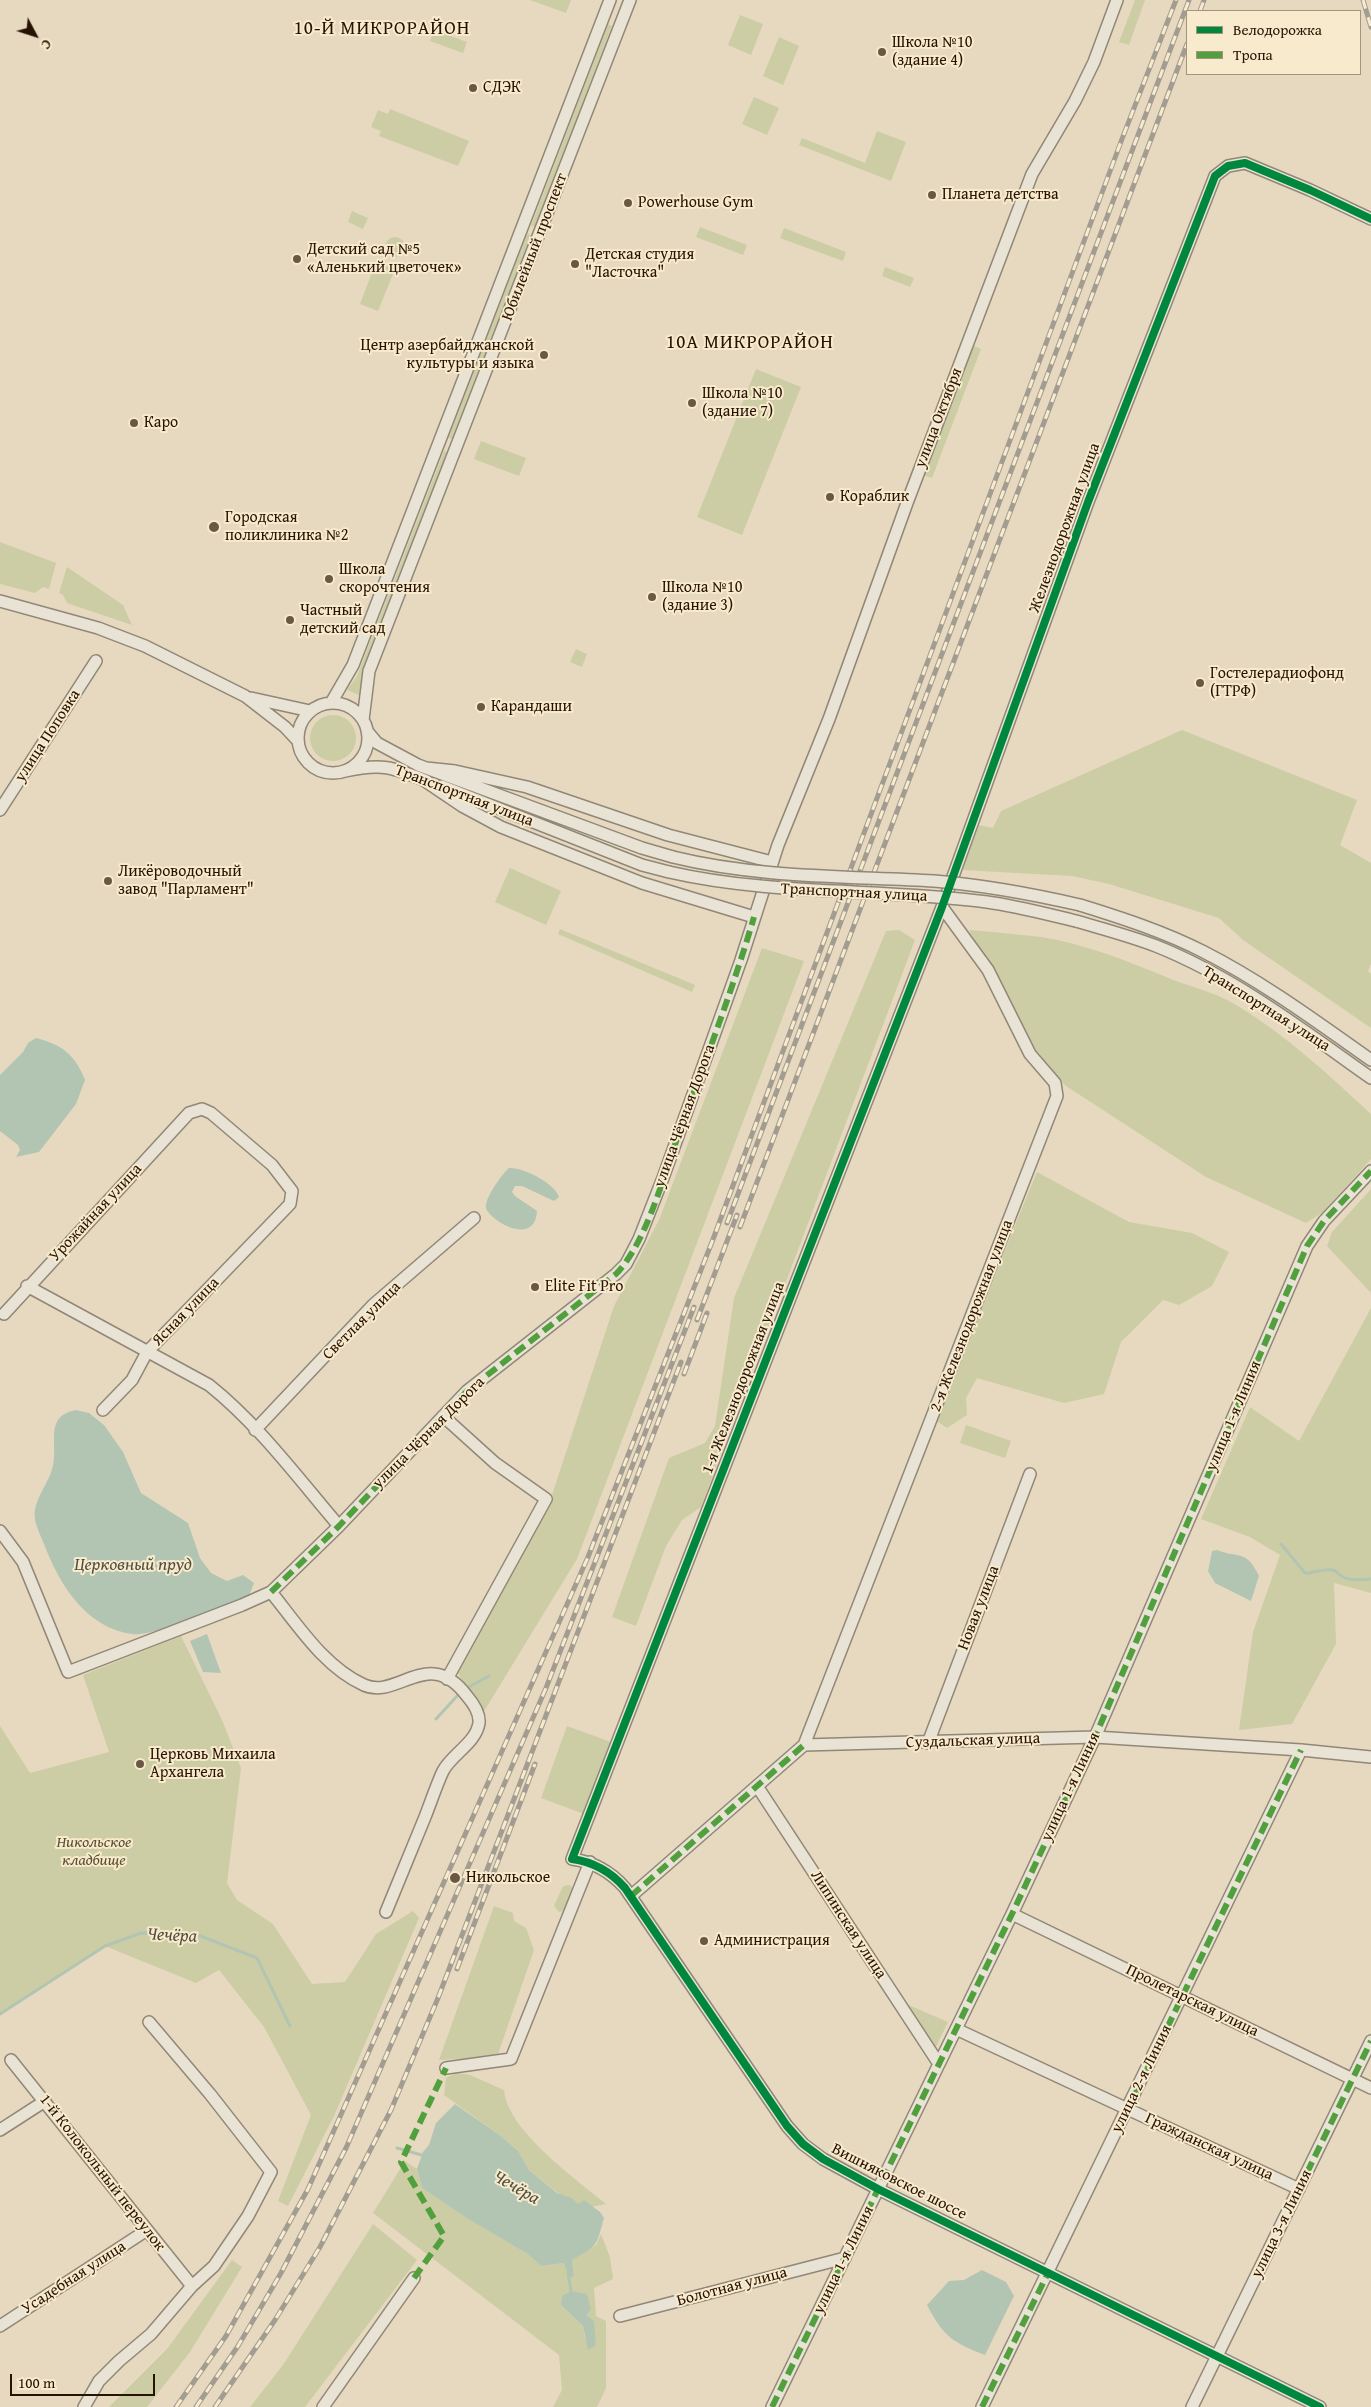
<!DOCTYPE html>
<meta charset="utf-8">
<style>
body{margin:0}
#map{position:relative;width:1371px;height:2407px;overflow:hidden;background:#e6d9bf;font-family:"Gentium Book Plus",serif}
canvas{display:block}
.legend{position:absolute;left:1186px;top:10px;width:175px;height:65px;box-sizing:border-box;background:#f8eacc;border:1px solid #a4947c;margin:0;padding:6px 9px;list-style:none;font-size:15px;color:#271203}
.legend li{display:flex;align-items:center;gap:10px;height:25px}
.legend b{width:25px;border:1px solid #a4947c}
.north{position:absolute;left:10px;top:10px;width:50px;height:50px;-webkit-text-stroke:4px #f8eacc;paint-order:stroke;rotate:130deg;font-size:14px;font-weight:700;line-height:20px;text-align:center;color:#271203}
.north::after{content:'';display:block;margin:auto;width:18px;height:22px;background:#271203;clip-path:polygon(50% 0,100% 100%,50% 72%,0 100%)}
.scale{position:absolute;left:10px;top:2374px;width:145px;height:22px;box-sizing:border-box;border:2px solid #271203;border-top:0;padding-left:6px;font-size:15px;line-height:18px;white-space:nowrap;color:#271203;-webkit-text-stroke:4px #f8eacc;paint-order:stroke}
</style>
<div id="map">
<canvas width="1371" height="2407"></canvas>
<ul class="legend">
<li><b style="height:6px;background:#00873e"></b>Велодорожка</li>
<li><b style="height:6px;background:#51a03d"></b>Тропа</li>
</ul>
<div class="north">С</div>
<div class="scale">100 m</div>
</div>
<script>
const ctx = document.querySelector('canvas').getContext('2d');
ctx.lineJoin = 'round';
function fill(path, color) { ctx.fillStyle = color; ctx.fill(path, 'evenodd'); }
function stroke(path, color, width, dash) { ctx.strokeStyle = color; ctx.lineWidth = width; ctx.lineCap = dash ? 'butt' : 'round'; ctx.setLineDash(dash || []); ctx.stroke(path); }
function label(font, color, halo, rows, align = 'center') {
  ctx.font = font + ' "Gentium Book Plus",serif'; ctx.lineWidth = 4; ctx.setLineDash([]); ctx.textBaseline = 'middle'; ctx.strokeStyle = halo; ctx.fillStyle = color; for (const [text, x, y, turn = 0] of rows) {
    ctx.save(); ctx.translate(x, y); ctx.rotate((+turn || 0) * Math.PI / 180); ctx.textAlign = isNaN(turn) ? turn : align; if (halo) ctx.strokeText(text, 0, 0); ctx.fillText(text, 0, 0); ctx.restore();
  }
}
fill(new Path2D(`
 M 530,0 L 571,0 L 566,13 Z
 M 1135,0 L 1145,0 L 1129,45 L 1119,42 Z
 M 740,15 L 763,24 L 751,55 L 728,45 Z
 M 608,24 L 612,26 L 535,227 L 531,226 Z
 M 434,30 L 467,42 L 463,53 L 430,41 Z
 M 779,37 L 799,46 L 783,85 L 763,76 Z
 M 754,97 L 779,108 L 767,135 L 742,124 Z
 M 390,109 L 469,141 L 458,166 L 379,136 L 381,131 L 371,127 L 378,110 L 388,114 Z
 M 877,131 L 906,142 L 891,181 L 799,145 L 802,138 L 865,163 Z
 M 352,211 L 368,218 L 363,229 L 348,222 Z
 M 700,227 L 747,245 L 743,255 L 696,237 Z
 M 784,228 L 846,252 L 843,261 L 780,238 Z
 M 527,234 L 531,235 L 452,439 L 448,438 Z
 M385 247a10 10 0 1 1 20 0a10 10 0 1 1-20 0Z
 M 376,262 L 395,269 L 378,311 L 360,304 Z
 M 885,267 L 914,278 L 910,287 L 882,276 Z
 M 972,345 L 981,349 L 932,478 L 923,475 Z
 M 756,369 L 801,387 L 742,535 L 697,517 Z
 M 481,441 L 526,458 L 519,476 L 474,459 Z
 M 444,451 L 447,452 L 362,678 L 359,695 L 347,690 L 357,676 Z
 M 0,542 L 56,563 L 49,589 L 43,587 L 35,593 L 0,584 Z
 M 67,567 L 123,605 L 132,625 L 67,603 L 63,595 L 59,593 Z
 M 576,649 L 587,654 L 582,667 L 570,662 Z
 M310 738a23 23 0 1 1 46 0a23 23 0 1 1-46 0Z
 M 1182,730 L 1357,800 L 1340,845 L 1371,863 L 1371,964 L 1368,971 L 1371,974 L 1371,1028 L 1243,940 L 1219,918 L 1109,884 L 1072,876 L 962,870 L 979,825 L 993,828 L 1001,811 Z
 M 510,868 L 561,891 L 546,925 L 495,902 Z
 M 560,929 L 695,985 L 692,992 L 558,934 Z
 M 899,930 L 915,940 L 701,1507 L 682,1520 L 666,1546 L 636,1626 L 612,1617 L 669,1458 L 705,1443 L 715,1426 L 734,1298 L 886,931 Z
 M 969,930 C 993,932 1017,934 1041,937 C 1087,944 1129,962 1171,979 C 1194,988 1217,993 1238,1006 C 1287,1036 1329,1075 1371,1114 L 1371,1159 L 1323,1212 L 1306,1223 L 1206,1177 L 1066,1086 L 1039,1060 Z
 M 762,948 L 804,961 L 577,1559 L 483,1713 L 457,1672 L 551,1498 L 614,1306 L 659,1220 Z
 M 1037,1172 L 1129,1222 L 1192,1233 L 1229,1252 L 1212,1286 L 1179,1305 L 1163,1300 L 1121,1342 L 1104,1394 L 1064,1403 L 977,1378 L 966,1398 L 967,1415 L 947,1428 L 935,1420 Z
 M 1371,1189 L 1371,1293 L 1327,1246 L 1332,1232 Z
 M 1371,1308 L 1371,1593 L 1334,1583 L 1336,1644 L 1292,1724 L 1239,1730 L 1253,1632 L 1280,1555 L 1250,1537 L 1201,1519 L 1250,1407 L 1299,1441 Z
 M 966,1425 L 1011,1441 L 1005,1458 L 960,1443 Z
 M 181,1636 L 222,1720 L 241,1768 L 227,1883 L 237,1900 L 273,1924 L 312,1984 L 345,1982 L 376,1934 L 413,1911 L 419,1918 L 334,2116 L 288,2206 L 278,2201 L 311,2115 L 264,2027 L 219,1970 L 196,1983 L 105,1946 L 0,2014 L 0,1726 L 30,1773 L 109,1752 L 83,1675 Z
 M 567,1726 L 611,1742 L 584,1814 L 541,1798 Z
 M 570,1885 L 573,1889 L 565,1911 L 559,1912 L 554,1906 L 563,1886 Z
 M 494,1906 L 513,1913 L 514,1921 L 526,1928 L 534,1950 L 497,2057 L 439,2060 Z
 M 906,2004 L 948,2022 L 935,2049 Z
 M 456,2073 L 470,2075 L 504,2090 C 507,2130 576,2179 606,2204 L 591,2207 L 578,2204 L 558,2193 L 529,2170 L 518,2151 L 501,2136 L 444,2095 L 446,2078 Z
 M 405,2161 L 417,2169 L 422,2188 L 468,2219 L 529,2254 L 541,2266 L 564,2263 L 574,2276 L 572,2260 L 596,2245 L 601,2234 L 610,2257 L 613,2279 L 594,2288 L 596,2316 L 606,2321 L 606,2388 L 597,2407 L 553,2407 L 562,2390 L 559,2355 L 373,2213 ZM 561,2305 L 594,2321 L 585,2339 L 583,2326 Z
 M 373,2224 L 417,2260 L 305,2407 L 250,2407 L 283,2365 Z
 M 232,2260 L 242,2267 L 190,2352 L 147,2407 L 109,2407 L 167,2349 Z`), '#cccda5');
fill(new Path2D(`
 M 36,1038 C 62,1045 75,1054 85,1080 L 76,1104 L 39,1152 L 16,1157 L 20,1150 L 18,1145 L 0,1131 L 0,1075 L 23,1052 L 28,1043 Z
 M 509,1168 C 523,1167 556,1184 559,1197 L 554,1201 L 522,1186 L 515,1186 L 512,1192 L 515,1196 L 537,1211 C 535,1248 489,1220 486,1208 C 484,1199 502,1174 509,1168 Z
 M 76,1410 L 89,1413 L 104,1425 L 123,1452 L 141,1493 L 188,1523 L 200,1558 L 211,1573 L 227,1581 L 243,1575 L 254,1583 L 248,1598 C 225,1607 154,1637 132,1634 C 86,1628 59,1584 44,1544 C 41,1536 36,1527 35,1519 C 32,1500 50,1483 53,1465 C 58,1442 44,1416 76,1410 Z
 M 1217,1550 C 1240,1559 1246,1549 1259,1576 L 1251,1601 L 1215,1583 L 1208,1571 L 1212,1551 Z
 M 207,1634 L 221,1673 L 203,1672 L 190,1641 Z
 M 455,2104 L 501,2136 L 518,2151 L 529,2170 L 557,2193 L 572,2198 L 578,2204 L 584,2200 L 600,2212 L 604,2218 C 596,2246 599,2245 572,2260 L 574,2276 L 569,2278 L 564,2263 L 541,2266 L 528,2254 L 468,2219 L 422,2188 L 417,2169 L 423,2152 L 429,2145 L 436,2123 Z
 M 982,2270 L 1006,2282 L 1014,2296 L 985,2355 C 953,2343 943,2336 927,2305 L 949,2281 L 964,2280 Z
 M 571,2291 L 587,2294 L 591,2310 L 586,2315 L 594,2321 L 596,2345 L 588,2350 L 583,2326 L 561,2305 L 562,2296 Z`), '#b2c5b3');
stroke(new Path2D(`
 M 1281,1544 L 1305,1573 C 1315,1573 1324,1568 1333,1570 C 1337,1571 1339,1575 1343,1577 C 1351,1581 1362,1580 1371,1579
 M 469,1687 L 489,1676
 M 436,1719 L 458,1695
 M 0,2014 L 105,1946 L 141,1933 L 198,1935 L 257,1958 L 290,2026
 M 397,2148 L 425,2156
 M 568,2274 L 571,2291`), '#b2c5b3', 3);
const minor = new Path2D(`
 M 0,601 L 98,628 L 145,646 L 245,696 L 285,727 L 298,741
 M 251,698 L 310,711
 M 331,703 L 353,665 L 610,0
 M298 738a35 35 0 1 1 70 0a35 35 0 1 1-70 0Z
 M 363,720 L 369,671 L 630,0
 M 367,731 L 377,743 L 418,765 L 642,848 L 673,857
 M 426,768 L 455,771 L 527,787 L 668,835 L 772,862
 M 345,771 C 382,763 392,767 427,781
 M 422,779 L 462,806 L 501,827 L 642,883 L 754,917
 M 442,786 L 642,865 L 669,872
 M 0,810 L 96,661
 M 1080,905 C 1122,918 1165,932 1204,952 C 1263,982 1317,1022 1371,1060
 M 1076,921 C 1103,929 1130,936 1156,946 C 1234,977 1303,1030 1371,1078
 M 27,1286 L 209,1385 C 258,1424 298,1478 339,1526
 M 4,1314 L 189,1113 L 202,1109 L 211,1113 L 272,1165 L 292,1191 L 290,1204 L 147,1352 L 132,1380 L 103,1410
 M 443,1416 L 495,1463 L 546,1499 L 447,1679
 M 255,1430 L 373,1305 L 474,1218
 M 0,1531 L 23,1562 L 68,1672 L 242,1605 L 271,1592 L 339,1526 L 467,1391 L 616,1274 L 626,1264 L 639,1239 L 663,1178 L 741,960 L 778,845 L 829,719 L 907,503 L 1032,174 L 1075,101 L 1094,62 L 1117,0
 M 271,1592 C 297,1624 324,1667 364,1685 C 398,1700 429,1645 467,1696 C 473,1703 480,1713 479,1723 C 476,1743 452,1754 443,1771 C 436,1786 431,1802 425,1817 C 412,1849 399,1880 386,1912
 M 928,1743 L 1030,1474
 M 804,1745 L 1057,1096 L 1055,1083 L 1030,1054 L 988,970 L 942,907
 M 757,1786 L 939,2064
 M 631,1896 L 804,1745 L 1095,1737 L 1301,1750 L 1371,1757
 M 1012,1914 L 1371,2088
 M 956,2029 L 1299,2189
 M 11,2060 L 192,2286
 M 446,2068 L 511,2059 L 590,1862
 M 0,2130 L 45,2101
 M 620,2316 L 845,2258
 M 0,2326 L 147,2230
 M 84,2407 L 99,2381 L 119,2361 L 151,2334 L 192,2286 L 214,2266 L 248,2216 L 271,2172 L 210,2094 L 149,2022
 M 323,2407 L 414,2278
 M 772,2407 L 1012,1914 L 1095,1737 L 1307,1246 L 1324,1221 L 1371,1171
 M 982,2407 L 1301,1750
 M 1192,2407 L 1371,2041
 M 1320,2407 L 878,2189 L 823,2159 L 803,2144 L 787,2126 L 625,1888 C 611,1872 594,1862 572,1859 L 942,907 L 1088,502 L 1215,176 L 1228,166 L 1245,163 L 1310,190 L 1371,219`);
stroke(minor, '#918777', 14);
stroke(minor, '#e9e3d6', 11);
const rail = new Path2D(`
 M 1363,0 L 1371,27
 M 1200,11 L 1204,0
 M 727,1223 L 1189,0
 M 740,1227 L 1187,44
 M 697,1320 L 737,1215
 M 684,1374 L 707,1313
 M 457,1969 L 535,1764
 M 176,2407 L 226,2336 L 308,2189 L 588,1557 L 712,1242 L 1122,139 L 1176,0
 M 196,2407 L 238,2346 L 281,2273 L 346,2148 L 546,1688 L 694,1307
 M 215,2407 L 275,2320 L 320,2247 L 391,2110 L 438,1998 L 681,1362`);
stroke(rail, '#a39c91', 5);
stroke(rail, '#f8eacc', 3, [9]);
const minorBridge = new Path2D(`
 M 673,857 C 758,878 846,876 934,881 C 983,885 1032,894 1080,905
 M 669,872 C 774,896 881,888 987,902 C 1017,906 1046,914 1076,921`);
stroke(minorBridge, '#918777', 14, []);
stroke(minorBridge, '#e9e3d6', 11);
stroke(new Path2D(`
 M 271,1592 L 339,1526 L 467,1391 L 616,1274 C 646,1243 663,1178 678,1136 C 704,1064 732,992 754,917
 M 631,1896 L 804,1745
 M 1128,2109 L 1301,1750
 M 1299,2189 L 1371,2041
 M 414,2278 L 444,2236 L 401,2162 L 446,2068
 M 772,2407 L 1012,1914 L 1095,1737 L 1307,1246 L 1324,1221 L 1371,1171
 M 982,2407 L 1048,2273`), '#51a03d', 6, [12, 6]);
stroke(new Path2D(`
 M 1320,2407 L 878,2189 L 823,2159 L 803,2144 L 787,2126 L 625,1888 C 611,1872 594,1862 572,1859 L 942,907 L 1088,502 L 1215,176 L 1228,166 L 1245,163 L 1310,190 L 1371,219`), '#00873e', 8);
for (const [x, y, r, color] of [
 [882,52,5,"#6a5845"],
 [473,88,5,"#6a5845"],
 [932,195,5,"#6a5845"],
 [628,203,5,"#6a5845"],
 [297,259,5,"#6a5845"],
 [575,264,5,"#6a5845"],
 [544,355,5,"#6a5845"],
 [692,403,5,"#6a5845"],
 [134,423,5,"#6a5845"],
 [830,497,5,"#6a5845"],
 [214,527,6,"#6a5845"],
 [329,579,5,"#6a5845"],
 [652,597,5,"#6a5845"],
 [290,620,5,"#6a5845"],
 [1200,683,5,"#6a5845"],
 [481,707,5,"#6a5845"],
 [108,881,5,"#6a5845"],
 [535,1287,5,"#6a5845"],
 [140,1764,5,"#6a5845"],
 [455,1878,6,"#6a5845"],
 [704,1941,5,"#6a5845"]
]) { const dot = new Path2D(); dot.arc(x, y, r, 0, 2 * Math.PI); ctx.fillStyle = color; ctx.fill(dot); stroke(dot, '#f8eacc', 2); }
label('16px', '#271203', '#f8eacc', [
 ["Школа №10",892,43],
 ["(здание 4)",892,61],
 ["СДЭК",483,88],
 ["Планета детства",942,195],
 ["Powerhouse Gym",638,203],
 ["Детский сад №5",307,250],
 ["«Аленький цветочек»",307,268],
 ["Детская студия",585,255],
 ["\"Ласточка\"",585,273],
 ["Центр азербайджанской",534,346,"right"],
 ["культуры и языка",534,364,"right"],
 ["Школа №10",702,394],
 ["(здание 7)",702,412],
 ["Каро",144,423],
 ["Кораблик",840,497],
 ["Городская",225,518],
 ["поликлиника №2",225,536],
 ["Школа",339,570],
 ["скорочтения",339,588],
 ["Школа №10",662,588],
 ["(здание 3)",662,606],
 ["Частный",300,611],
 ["детский сад",300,629],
 ["Гостелерадиофонд",1210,674],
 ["(ГТРФ)",1210,692],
 ["Карандаши",491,707],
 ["Ликёроводочный",118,872],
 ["завод \"Парламент\"",118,890],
 ["Elite Fit Pro",545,1287],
 ["Церковь Михаила",150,1755],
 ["Архангела",150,1773],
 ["Никольское",466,1878],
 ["Администрация",714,1941]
], 'left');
label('16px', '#271203', '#f8eacc', [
 ["Юбилейный проспект",535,247,-69],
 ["улица Октября",939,418,-69],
 ["Железнодорожная улица",1065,528,-70],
 ["улица Поповка",48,736,-57],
 ["Транспортная улица",464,796,21],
 ["Транспортная улица",854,893,3],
 ["Транспортная улица",1266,1009,32],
 ["улица Чёрная Дорога",685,1116,-70],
 ["Урожайная улица",96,1213,-47],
 ["Ясная улица",186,1312,-46],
 ["2-я Железнодорожная улица",972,1316,-69],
 ["Светлая улица",362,1321,-45],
 ["1-я Железнодорожная улица",744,1378,-69],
 ["улица 1-я Линия",1234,1416,-67],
 ["улица Чёрная Дорога",429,1433,-45],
 ["Новая улица",979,1608,-69],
 ["Суздальская улица",973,1741,-2],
 ["улица 1-я Линия",1071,1787,-65],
 ["Липинская улица",848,1925,57],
 ["Пролетарская улица",1192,2001,26],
 ["улица 2-я Линия",1142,2079,-64],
 ["Гражданская улица",1209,2147,25],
 ["1-й Колокольный переулок",102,2173,52],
 ["Вишняковское шоссе",899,2182,27],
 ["улица 3-я Линия",1282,2224,-64],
 ["улица 1-я Линия",844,2260,-64],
 ["Усадебная улица",74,2278,-33],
 ["Болотная улица",732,2287,-15]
]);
label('italic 16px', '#595034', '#f8eacc', [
 ["Никольское",94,1843],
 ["кладбище",94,1861]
]);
label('italic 18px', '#504e3f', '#f8eacc', [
 ["Церковный пруд",133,1565],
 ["Чечёра",172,1936,3],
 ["Чечёра",516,2188,30]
]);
ctx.letterSpacing = '1px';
label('19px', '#271203', '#f8eacc', [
 ["10-Й МИКРОРАЙОН",382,29],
 ["10А МИКРОРАЙОН",750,343]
]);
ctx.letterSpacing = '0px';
</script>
